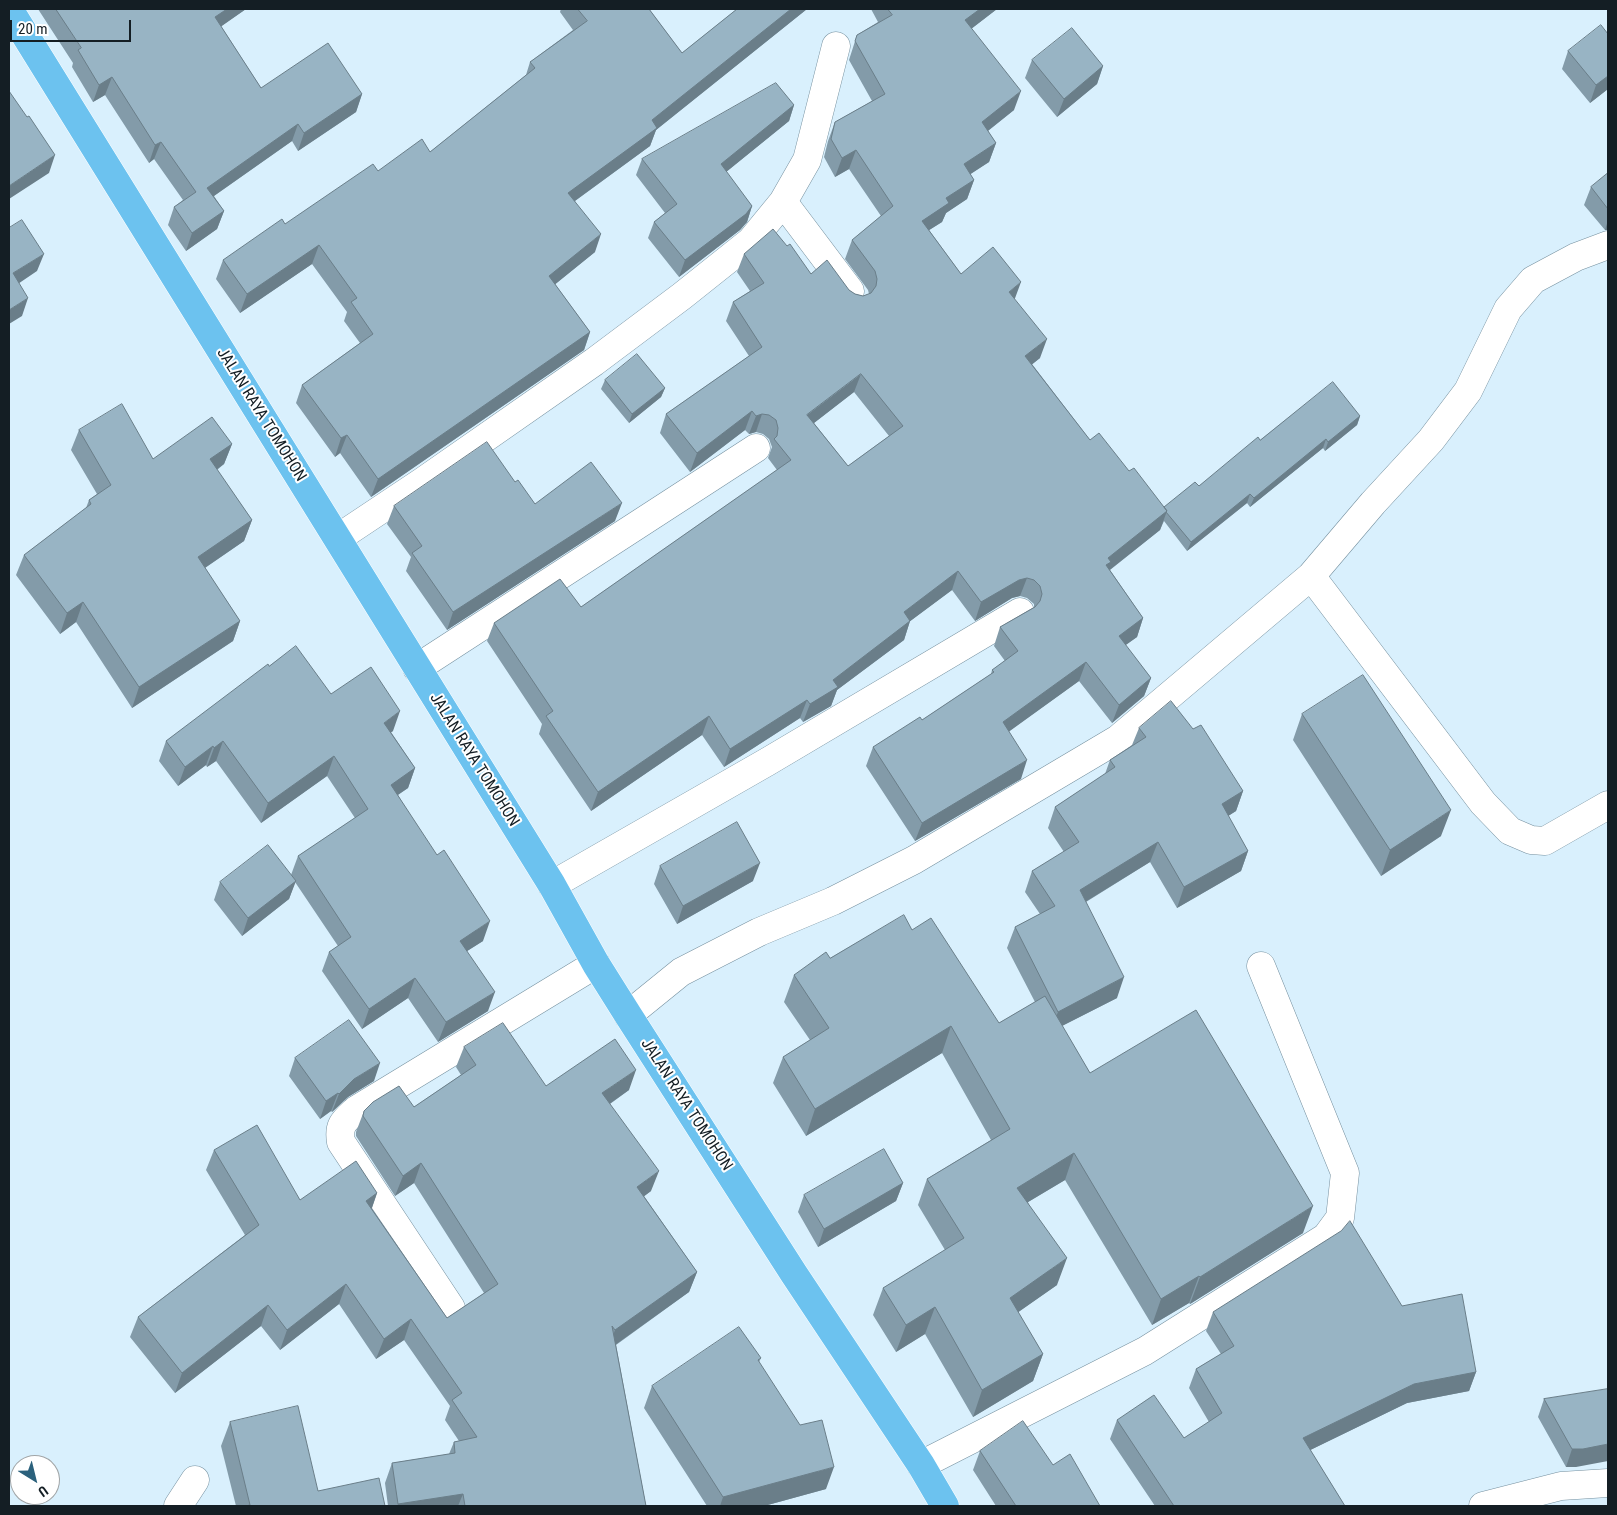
<!DOCTYPE html>
<style>
body{margin:0}
#map{position:relative;width:1617px;height:1515px;overflow:hidden;background:#d9f0fd;font-family:"Roboto Condensed",sans-serif}
canvas{display:block}
.frame{position:absolute;inset:0;border:10px solid #141e24;pointer-events:none}
.north{position:absolute;left:10px;top:1455px;width:50px;height:50px;box-sizing:border-box;background:#fff;border:1px solid #a1a5a7;border-radius:50%;rotate:144deg;font-size:14px;font-weight:700;line-height:20px;text-align:center;color:#141e24}
.north::after{content:'';display:block;margin:auto;width:18px;height:22px;background:#2b617c;clip-path:polygon(50% 0,100% 100%,50% 72%,0 100%)}
.scale{position:absolute;left:10px;top:20px;width:121px;height:22px;box-sizing:border-box;border:2px solid #141e24;border-top:0;padding-left:6px;font-size:15px;line-height:18px;white-space:nowrap;color:#141e24;-webkit-text-stroke:4px #fff;paint-order:stroke}
</style>
<div id="map">
<canvas width="1617" height="1515"></canvas>
<div class="frame"></div>
<div class="north">U</div>
<div class="scale">20 m</div>
</div>
<script>
const ctx = document.querySelector('canvas').getContext('2d');
ctx.lineJoin = 'round';
function stroke(path, color, width, dash) { ctx.strokeStyle = color; ctx.lineWidth = width; ctx.lineCap = dash ? 'butt' : 'round'; ctx.setLineDash(dash || []); ctx.stroke(path); }
function fill(path, color) { ctx.fillStyle = color; ctx.fill(path, 'evenodd'); }
function label(font, color, halo, rows, align = 'center') {
  ctx.font = font + ' "Roboto Condensed",sans-serif'; ctx.lineWidth = 4; ctx.setLineDash([]); ctx.textBaseline = 'middle'; ctx.strokeStyle = halo; ctx.fillStyle = color; for (const [text, x, y, turn = 0] of rows) {
    ctx.save(); ctx.translate(x, y); ctx.rotate((+turn || 0) * Math.PI / 180); ctx.textAlign = isNaN(turn) ? turn : align; if (halo) ctx.strokeText(text, 0, 0); ctx.fillText(text, 0, 0); ctx.restore();
  }
}
const minor = new Path2D(`
 M 783,202 L 850,291
 M 338,538 L 422,482 L 594,362 L 682,296 L 751,241 L 783,202 L 807,160 L 836,46
 M 1311,576 L 1483,803 L 1510,831 L 1531,840 L 1545,841 L 1608,805
 M 417,668 L 756,448
 M 552,885 L 767,762 L 1020,612
 M 628,1015 L 681,972 L 759,932 L 833,901 L 914,860 L 1118,739 L 1311,576 L 1373,503 L 1431,440 L 1468,391 L 1508,309 L 1533,280 L 1576,257 L 1608,245
 M 451,1308 L 341,1142 C 338,1125 344,1121 356,1110 L 596,964
 M 921,1465 L 1145,1351 L 1326,1237 L 1340,1218 L 1345,1173 L 1261,966
 M 178,1506 L 195,1480
 M 1483,1506 L 1561,1486 L 1608,1483`);
const highway = new Path2D(`
 M 9,9 L 552,885 L 596,964 L 628,1015 L 794,1274 L 921,1465 L 945,1506`);
stroke(minor, '#75909f', 29);
stroke(highway, '#fff', 29);
stroke(minor, '#fff', 28);
stroke(highway, '#6cc2ef', 28);
fill(new Path2D(`
 M 38,9 L 246,9 L 221,26 L 261,88 L 362,94 L 356,112 L 298,151 L 292,141 L 214,196 L 224,211 L 217,229 L 186,251 L 168,225 L 174,207 L 183,200 L 154,159 L 149,163 L 105,95 L 93,102 L 72,67 L 73,63 Z
 M 561,9 L 649,9 L 682,53 L 737,9 L 807,9 L 656,130 L 650,146 L 575,201 L 595,252 L 555,284 L 590,332 L 584,350 L 371,497 L 340,453 L 335,457 L 296,403 L 302,385 L 360,343 L 344,321 L 347,312 L 312,264 L 240,313 L 216,279 L 223,260 L 378,171 L 430,152 L 526,75 L 530,62 L 573,30 L 560,12 Z
 M 871,9 L 997,9 L 971,29 L 1014,110 L 988,131 L 996,143 L 989,162 L 970,174 L 974,180 L 967,199 L 946,213 L 942,222 L 929,230 L 961,274 L 1014,299 L 1040,358 L 1032,364 L 1090,440 L 1129,471 L 1164,507 L 1199,486 L 1260,440 L 1360,416 L 1357,425 L 1325,451 L 1323,448 L 1250,507 L 1247,503 L 1187,551 L 1164,521 L 1160,530 L 1110,570 L 1143,618 L 1137,637 L 1125,645 L 1151,678 L 1144,696 L 1112,723 L 1079,681 L 1009,731 L 1021,779 L 915,841 L 866,766 L 873,747 L 922,720 L 991,674 L 992,670 L 1005,661 L 994,646 L 1000,627 L 1034,607 L 1034,604 L 1027,598 L 1020,596 L 1012,598 L 975,621 L 952,590 L 910,621 L 904,640 L 837,690 L 831,706 L 803,722 L 800,718 L 724,767 L 702,735 L 591,811 L 539,734 L 542,724 L 487,641 L 494,623 L 581,607 L 777,470 L 768,458 L 772,447 L 769,439 L 763,434 L 756,432 L 749,434 L 745,430 L 690,472 L 660,433 L 666,414 L 749,356 L 726,321 L 733,302 L 750,291 L 737,272 L 744,254 L 787,246 L 811,274 L 849,290 L 855,294 L 863,296 L 869,294 L 868,290 L 845,259 L 852,240 L 881,216 L 849,169 L 835,177 L 824,157 L 828,141 L 835,122 L 872,101 L 849,60 L 857,35 L 878,22 ZM 854,392 L 889,436 L 848,466 L 814,423 Z
 M 1608,34 L 1608,89 L 1590,103 L 1562,69 L 1568,51 Z
 M 1032,60 L 1103,66 L 1097,84 L 1057,117 L 1025,78 Z
 M 794,105 L 789,121 L 726,172 L 752,206 L 747,222 L 740,230 L 679,277 L 648,238 L 654,222 L 665,213 L 636,175 L 642,159 Z
 M 1608,173 L 1608,230 L 1605,230 L 1584,205 L 1591,187 Z
 M 605,380 L 665,388 L 661,397 L 629,423 L 601,389 Z
 M 79,430 L 153,459 L 232,444 L 224,464 L 217,470 L 252,520 L 244,541 L 205,568 L 240,621 L 233,641 L 132,708 L 76,622 L 60,634 L 16,575 L 24,555 L 86,508 L 89,500 L 97,494 L 71,450 Z
 M 515,482 L 535,504 L 615,521 L 447,630 L 406,571 L 411,557 L 387,524 L 394,506 Z
 M 269,666 L 331,694 L 393,731 L 391,732 L 415,768 L 408,788 L 398,795 L 483,941 L 467,951 L 488,1011 L 438,1042 L 408,998 L 362,1029 L 322,971 L 329,952 L 338,946 L 295,882 L 289,899 L 242,936 L 214,900 L 220,882 L 291,875 L 298,856 L 355,818 L 327,776 L 261,823 L 216,761 L 207,767 L 206,765 L 178,786 L 159,761 L 166,741 Z
 M 1302,714 L 1441,836 L 1381,876 L 1293,740 Z
 M 1139,728 L 1193,729 L 1243,791 L 1236,811 L 1228,816 L 1248,851 L 1241,871 L 1177,908 L 1150,862 L 1086,902 L 1117,998 L 1062,1026 L 1090,1073 L 1303,1233 L 1190,1304 L 1189,1303 L 1152,1325 L 1065,1180 L 1028,1202 L 1057,1285 L 1018,1312 L 1043,1354 L 1033,1381 L 973,1417 L 925,1334 L 896,1352 L 873,1315 L 883,1288 L 945,1250 L 918,1205 L 927,1179 L 991,1140 L 942,1053 L 806,1136 L 773,1083 L 783,1057 L 810,1040 L 784,1002 L 794,975 L 830,958 L 912,930 L 999,1023 L 1035,1002 L 1007,948 L 1015,927 L 1040,914 L 1025,892 L 1032,871 L 1064,852 L 1048,828 L 1055,807 L 1105,774 L 1110,760 L 1132,745 Z
 M 660,866 L 753,881 L 677,924 L 654,884 Z
 M 464,1047 L 546,1086 L 629,1090 L 610,1104 L 651,1191 L 644,1196 L 697,1272 L 689,1292 L 616,1345 L 646,1506 L 388,1506 L 385,1483 L 392,1463 L 449,1454 L 454,1442 L 459,1441 L 445,1420 L 450,1406 L 404,1340 L 376,1359 L 339,1304 L 280,1350 L 261,1326 L 175,1393 L 130,1337 L 138,1317 L 245,1235 L 206,1170 L 214,1150 L 300,1200 L 377,1193 L 372,1208 L 447,1318 L 484,1293 L 414,1183 L 395,1196 L 356,1136 L 356,1132 L 364,1111 L 414,1107 L 461,1075 L 456,1067 Z
 M 295,1058 L 374,1081 L 348,1097 L 332,1112 L 331,1111 L 320,1119 L 289,1076 Z
 M 903,1183 L 896,1201 L 818,1247 L 798,1212 L 804,1195 Z
 M 1402,1306 L 1476,1372 L 1469,1391 L 1407,1403 L 1310,1450 L 1345,1506 L 1155,1506 L 1110,1439 L 1117,1420 L 1184,1438 L 1209,1422 L 1189,1388 L 1196,1369 L 1221,1354 L 1206,1331 L 1213,1312 Z
 M 761,1358 L 759,1362 L 826,1489 L 764,1506 L 707,1506 L 644,1408 L 652,1386 Z
 M 1608,1389 L 1576,1467 L 1566,1467 L 1538,1417 L 1544,1399 Z
 M 230,1422 L 318,1491 L 385,1506 L 236,1506 L 221,1446 Z
 M 980,1451 L 1053,1465 L 1100,1506 L 996,1506 L 973,1470 Z`), '#839ba9');
fill(new Path2D(`
 M 227,9 L 246,9 L 209,35 L 215,17 Z
 M 791,9 L 807,9 L 656,130 L 650,146 L 561,211 L 568,193 L 652,120 Z
 M 980,9 L 997,9 L 958,39 L 965,20 Z
 M 1103,66 L 1097,84 L 1057,117 L 1064,99 Z
 M 1608,76 L 1608,89 L 1590,103 L 1596,85 Z
 M 112,77 L 105,95 L 93,102 L 99,85 Z
 M 1021,91 L 1014,110 L 975,141 L 982,122 Z
 M 362,94 L 356,112 L 298,151 L 304,133 Z
 M 794,105 L 789,121 L 715,181 L 721,164 Z
 M 298,124 L 292,141 L 201,205 L 207,188 Z
 M 161,142 L 154,159 L 149,163 L 155,145 Z
 M 996,143 L 989,162 L 957,183 L 964,164 Z
 M 856,150 L 849,169 L 835,177 L 842,158 Z
 M 55,155 L 49,173 L 9,199 L 9,186 Z
 M 974,180 L 967,199 L 946,213 L 942,222 L 915,239 L 922,221 L 946,198 Z
 M 752,206 L 747,222 L 740,230 L 679,277 L 685,260 Z
 M 224,211 L 217,229 L 186,251 L 192,233 Z
 M 1608,220 L 1608,230 L 1605,230 Z
 M 601,234 L 595,252 L 542,295 L 549,276 Z
 M 319,245 L 312,264 L 240,313 L 247,294 Z
 M 44,254 L 37,271 L 9,290 L 13,273 Z
 M 1021,282 L 1014,301 L 1009,292 Z
 M 28,298 L 22,316 L 9,324 L 9,310 Z
 M 590,332 L 584,350 L 371,497 L 378,479 Z
 M 1047,339 L 1040,358 L 1019,375 L 1025,356 Z
 M 861,374 L 854,392 L 801,433 L 807,415 Z
 M 665,388 L 661,397 L 629,423 L 632,414 Z
 M 752,411 L 745,430 L 690,472 L 697,453 Z
 M 762,414 L 756,432 L 749,434 L 756,416 Z
 M 1360,416 L 1357,425 L 1325,451 L 1328,442 Z
 M 347,435 L 340,453 L 335,457 L 341,438 Z
 M 1326,439 L 1323,448 L 1250,507 L 1254,498 Z
 M 232,444 L 224,464 L 202,480 L 210,459 Z
 M 1250,494 L 1247,503 L 1187,551 L 1191,542 Z
 M 622,503 L 615,521 L 447,630 L 453,612 Z
 M 1167,511 L 1160,530 L 1107,572 L 1099,584 L 1108,558 Z
 M 252,520 L 244,541 L 190,578 L 198,557 Z
 M 958,571 L 952,590 L 897,631 L 904,612 Z
 M 1027,578 L 1020,596 L 1012,598 L 975,621 L 981,602 L 1019,580 Z
 M 83,602 L 76,622 L 60,634 L 67,613 Z
 M 1143,618 L 1137,637 L 1112,655 L 1119,636 Z
 M 240,621 L 233,641 L 132,708 L 139,687 Z
 M 910,621 L 904,640 L 837,690 L 831,706 L 803,722 L 810,704 L 833,680 Z
 M 1086,662 L 1079,681 L 996,741 L 1003,722 Z
 M 1151,678 L 1144,696 L 1112,723 L 1119,705 Z
 M 807,700 L 800,718 L 724,767 L 730,749 Z
 M 400,711 L 393,731 L 377,742 L 384,723 Z
 M 709,716 L 702,735 L 591,811 L 598,792 Z
 M 223,741 L 216,761 L 207,767 L 214,748 Z
 M 213,746 L 206,765 L 178,786 L 185,767 Z
 M 334,756 L 327,776 L 261,823 L 268,803 Z
 M 1027,760 L 1021,779 L 915,841 L 922,823 Z
 M 415,768 L 408,788 L 384,804 L 391,785 Z
 M 1243,791 L 1236,811 L 1214,825 L 1222,804 Z
 M 1451,810 L 1441,836 L 1381,876 L 1390,850 Z
 M 1158,842 L 1150,862 L 1072,910 L 1080,890 Z
 M 1248,851 L 1241,871 L 1177,908 L 1184,887 Z
 M 760,863 L 753,881 L 677,924 L 683,906 Z
 M 296,881 L 289,899 L 242,936 L 248,918 Z
 M 490,921 L 483,941 L 453,960 L 460,941 Z
 M 1124,977 L 1117,998 L 1050,1032 L 1058,1012 Z
 M 415,978 L 408,998 L 362,1029 L 369,1009 Z
 M 495,992 L 488,1011 L 438,1042 L 446,1022 Z
 M 951,1026 L 942,1053 L 806,1136 L 815,1109 Z
 M 380,1063 L 374,1081 L 348,1097 L 332,1112 L 339,1094 L 354,1079 Z
 M 636,1070 L 629,1090 L 595,1114 L 602,1093 Z
 M 338,1093 L 331,1111 L 320,1119 L 326,1101 Z
 M 1074,1153 L 1065,1180 L 1008,1214 L 1017,1188 Z
 M 421,1163 L 414,1183 L 395,1196 L 403,1176 Z
 M 659,1171 L 651,1191 L 630,1207 L 637,1187 Z
 M 903,1183 L 896,1201 L 818,1247 L 824,1229 Z
 M 377,1193 L 370,1213 L 366,1201 Z
 M 1313,1206 L 1303,1233 L 1190,1304 L 1200,1277 Z
 M 1067,1258 L 1057,1285 L 1000,1325 L 1010,1298 Z
 M 697,1272 L 689,1292 L 608,1350 L 615,1330 Z
 M 1199,1276 L 1189,1303 L 1152,1325 L 1161,1299 Z
 M 346,1284 L 339,1304 L 280,1350 L 287,1330 Z
 M 268,1305 L 261,1326 L 175,1393 L 182,1373 Z
 M 935,1307 L 925,1334 L 896,1352 L 906,1325 Z
 M 411,1319 L 404,1340 L 376,1359 L 384,1339 Z
 M 1043,1354 L 1033,1381 L 973,1417 L 982,1390 Z
 M 1476,1372 L 1469,1391 L 1407,1403 L 1296,1457 L 1303,1438 L 1414,1384 Z
 M 1608,1444 L 1608,1461 L 1576,1467 L 1566,1467 L 1572,1449 Z
 M 834,1467 L 826,1489 L 764,1506 L 720,1506 L 723,1497 Z
 M 463,1494 L 458,1506 L 397,1506 L 398,1504 Z`), '#6a7e89');
const building = new Path2D(`
 M 56,9 L 227,9 L 215,17 L 261,88 L 328,43 L 362,94 L 304,133 L 298,124 L 207,188 L 224,211 L 192,233 L 174,207 L 196,192 L 161,142 L 155,145 L 112,77 L 99,85 L 78,50 L 81,48 Z
 M 578,9 L 649,9 L 682,53 L 737,9 L 791,9 L 652,120 L 657,128 L 568,193 L 601,234 L 549,276 L 590,332 L 378,479 L 347,435 L 341,438 L 302,385 L 373,334 L 351,302 L 357,298 L 319,245 L 247,294 L 223,260 L 282,219 L 285,224 L 373,164 L 378,171 L 422,139 L 430,152 L 535,68 L 530,62 L 587,21 Z
 M 888,9 L 980,9 L 965,20 L 1021,91 L 982,122 L 996,143 L 964,164 L 974,180 L 946,198 L 949,203 L 922,221 L 961,274 L 993,247 L 1021,282 L 1009,292 L 1047,339 L 1025,356 L 1090,440 L 1099,433 L 1129,471 L 1134,468 L 1167,511 L 1108,558 L 1111,562 L 1106,565 L 1143,618 L 1119,636 L 1151,678 L 1119,705 L 1086,662 L 1003,722 L 1027,760 L 922,823 L 873,747 L 920,717 L 922,720 L 994,672 L 992,670 L 1018,651 L 1000,627 L 1035,607 L 1040,601 L 1042,594 L 1040,586 L 1034,580 L 1027,578 L 1019,580 L 981,602 L 958,571 L 904,612 L 910,621 L 833,680 L 838,687 L 810,704 L 807,700 L 730,749 L 709,716 L 598,792 L 546,716 L 553,711 L 494,623 L 560,579 L 581,607 L 791,460 L 774,439 L 777,436 L 778,428 L 776,420 L 769,415 L 762,414 L 756,416 L 752,411 L 697,453 L 666,414 L 762,347 L 733,302 L 764,283 L 744,254 L 773,229 L 787,246 L 790,244 L 811,274 L 827,260 L 849,290 L 855,294 L 863,296 L 871,293 L 876,286 L 877,279 L 875,271 L 852,240 L 893,206 L 856,150 L 842,158 L 831,139 L 835,122 L 885,94 L 855,41 L 857,35 L 892,15 ZM 861,374 L 903,426 L 848,466 L 807,415 Z
 M 1601,25 L 1608,34 L 1608,76 L 1596,85 L 1568,51 Z
 M 1072,28 L 1103,66 L 1064,99 L 1032,60 Z
 M 776,83 L 794,105 L 721,164 L 752,206 L 746,214 L 685,260 L 654,222 L 677,204 L 642,159 Z
 M 9,91 L 27,117 L 29,116 L 55,155 L 9,186 Z
 M 1608,173 L 1608,209 L 1591,187 Z
 M 22,220 L 44,254 L 13,273 L 28,298 L 9,310 L 9,228 Z
 M 637,354 L 665,388 L 632,414 L 605,380 Z
 M 1333,382 L 1360,416 L 1328,442 L 1326,439 L 1254,498 L 1250,494 L 1191,542 L 1166,512 L 1167,511 L 1164,507 L 1195,482 L 1199,486 L 1258,437 L 1260,440 Z
 M 122,404 L 153,459 L 212,417 L 232,444 L 210,459 L 252,520 L 198,557 L 240,621 L 139,687 L 83,602 L 67,613 L 24,555 L 91,504 L 89,500 L 111,485 L 79,430 Z
 M 487,442 L 515,482 L 518,480 L 535,504 L 591,462 L 622,503 L 453,612 L 412,553 L 422,546 L 394,506 Z
 M 296,646 L 331,694 L 371,667 L 400,711 L 384,723 L 415,768 L 391,785 L 437,855 L 444,850 L 490,921 L 460,941 L 495,992 L 446,1022 L 415,978 L 369,1009 L 329,952 L 351,937 L 298,856 L 368,809 L 334,756 L 268,803 L 223,741 L 214,748 L 213,746 L 185,767 L 166,741 L 268,664 L 269,666 Z
 M 1363,675 L 1451,810 L 1390,850 L 1302,714 Z
 M 1171,701 L 1193,729 L 1201,725 L 1243,791 L 1222,804 L 1248,851 L 1184,887 L 1158,842 L 1080,890 L 1124,977 L 1058,1012 L 1015,927 L 1055,906 L 1032,871 L 1079,842 L 1055,807 L 1115,767 L 1110,760 L 1146,737 L 1139,728 Z
 M 737,822 L 760,863 L 683,906 L 660,866 Z
 M 268,845 L 296,881 L 248,918 L 220,882 Z
 M 904,915 L 912,930 L 931,918 L 999,1023 L 1045,996 L 1090,1073 L 1196,1010 L 1313,1206 L 1200,1277 L 1199,1276 L 1161,1299 L 1074,1153 L 1017,1188 L 1067,1258 L 1010,1298 L 1043,1354 L 982,1390 L 935,1307 L 906,1325 L 883,1288 L 964,1238 L 927,1179 L 1010,1129 L 951,1026 L 815,1109 L 783,1057 L 829,1028 L 794,975 L 826,952 L 830,958 Z
 M 349,1020 L 380,1063 L 354,1079 L 339,1094 L 338,1093 L 326,1101 L 295,1058 Z
 M 503,1023 L 546,1086 L 615,1039 L 636,1070 L 602,1093 L 659,1171 L 637,1187 L 697,1272 L 615,1330 L 612,1326 L 646,1506 L 465,1506 L 463,1494 L 398,1504 L 392,1463 L 455,1453 L 454,1442 L 477,1437 L 452,1400 L 462,1393 L 411,1319 L 384,1339 L 346,1284 L 287,1330 L 268,1305 L 182,1373 L 138,1317 L 259,1225 L 214,1150 L 257,1125 L 300,1200 L 356,1161 L 377,1193 L 366,1201 L 447,1318 L 498,1284 L 421,1163 L 403,1176 L 363,1116 L 364,1111 L 373,1102 L 399,1086 L 414,1107 L 476,1065 L 464,1047 Z
 M 884,1149 L 903,1183 L 824,1229 L 804,1195 Z
 M 1350,1221 L 1402,1306 L 1462,1294 L 1476,1372 L 1414,1384 L 1303,1438 L 1345,1506 L 1174,1506 L 1117,1420 L 1154,1395 L 1184,1438 L 1222,1413 L 1196,1369 L 1234,1346 L 1213,1312 L 1341,1231 Z
 M 739,1327 L 761,1358 L 758,1360 L 800,1425 L 822,1420 L 834,1467 L 723,1497 L 652,1386 Z
 M 1608,1389 L 1608,1444 L 1583,1449 L 1572,1449 L 1544,1399 Z
 M 298,1406 L 318,1491 L 379,1478 L 385,1506 L 245,1506 L 250,1505 L 230,1422 Z
 M 1023,1421 L 1053,1465 L 1070,1454 L 1100,1506 L 1016,1506 L 980,1451 Z`);
fill(building, '#98b4c4');
stroke(building, '#6a7e89', 1);
label('16px', '#141e24', '#fff', [
 ["JALAN RAYA TOMOHON",261,415,58],
 ["JALAN RAYA TOMOHON",474,760,58],
 ["JALAN RAYA TOMOHON",686,1105,57]
]);
</script>
